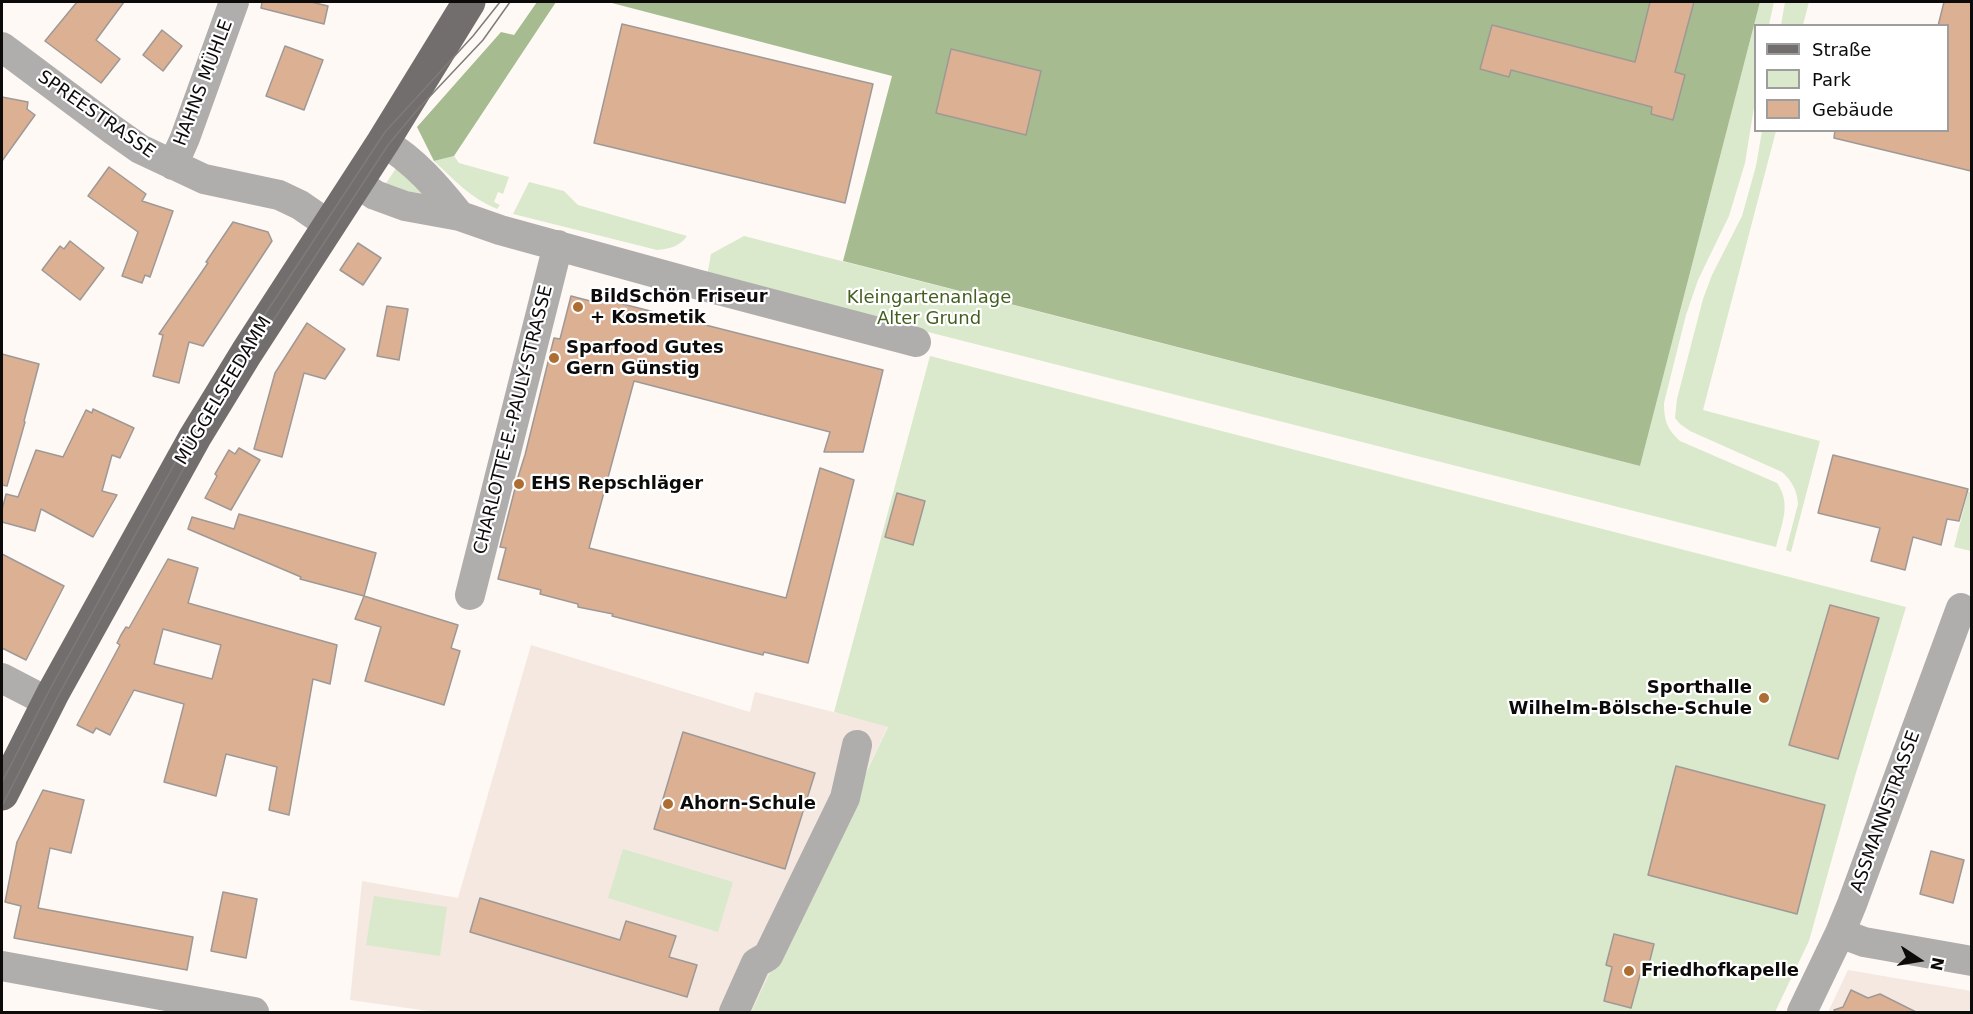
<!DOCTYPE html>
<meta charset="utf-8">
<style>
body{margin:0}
#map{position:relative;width:1973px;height:1014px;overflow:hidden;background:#fef9f5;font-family:"DejaVu Sans",sans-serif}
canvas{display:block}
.frame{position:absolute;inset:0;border:3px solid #0c0b0a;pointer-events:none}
.legend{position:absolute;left:1754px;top:24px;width:195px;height:108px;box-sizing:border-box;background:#fff;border:2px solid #9e9d9d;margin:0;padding:8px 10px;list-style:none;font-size:18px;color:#0c0b0a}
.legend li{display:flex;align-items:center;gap:12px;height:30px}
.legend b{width:30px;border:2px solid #9e9d9d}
.north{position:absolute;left:1889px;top:930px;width:60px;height:60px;-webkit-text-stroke:4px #fff;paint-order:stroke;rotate:102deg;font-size:16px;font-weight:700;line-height:24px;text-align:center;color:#0c0b0a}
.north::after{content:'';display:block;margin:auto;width:21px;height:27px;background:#0c0b0a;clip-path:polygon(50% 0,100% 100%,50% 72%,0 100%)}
</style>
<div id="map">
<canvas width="1973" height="1014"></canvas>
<div class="frame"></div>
<ul class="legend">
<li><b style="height:8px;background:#736e6e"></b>Straße</li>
<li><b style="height:16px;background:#dae9cb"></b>Park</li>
<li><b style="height:16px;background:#dcb093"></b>Gebäude</li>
</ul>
<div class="north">N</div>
</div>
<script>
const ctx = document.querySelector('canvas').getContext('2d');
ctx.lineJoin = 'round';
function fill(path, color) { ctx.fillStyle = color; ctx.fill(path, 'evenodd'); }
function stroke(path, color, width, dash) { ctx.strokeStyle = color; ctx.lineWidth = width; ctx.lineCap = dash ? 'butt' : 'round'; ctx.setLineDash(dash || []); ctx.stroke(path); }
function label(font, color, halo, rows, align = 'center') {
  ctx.font = font + ' "DejaVu Sans",sans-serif'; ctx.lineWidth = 4.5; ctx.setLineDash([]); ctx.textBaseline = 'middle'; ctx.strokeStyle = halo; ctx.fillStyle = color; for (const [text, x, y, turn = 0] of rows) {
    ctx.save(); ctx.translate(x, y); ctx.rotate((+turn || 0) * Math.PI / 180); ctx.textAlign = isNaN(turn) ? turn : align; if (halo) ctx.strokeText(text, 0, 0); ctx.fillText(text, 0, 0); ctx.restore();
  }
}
fill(new Path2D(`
 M 531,645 L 750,712 L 755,692 L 888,726 L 751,1012 L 436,1012 L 350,1000 L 362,881 L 458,898 Z
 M 1848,970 L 1971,991 L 1971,1012 L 1828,1012 Z`), '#f4e8e1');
fill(new Path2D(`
 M 1760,2 L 1774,2 L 1769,25 L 1756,26 L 1755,101 L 1745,163 L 1729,216 L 1698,280 L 1686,315 L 1664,403 C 1664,420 1667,429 1680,441 L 1777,483 C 1792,504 1781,525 1776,547 L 707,276 L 711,254 L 744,236 L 1640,466 Z
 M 1785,2 L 1809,2 L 1803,25 L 1781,25 Z
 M 1762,131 L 1776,131 L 1703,410 L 1820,441 L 1791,552 L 1786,550 L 1798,504 C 1797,490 1792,481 1782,472 L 1690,431 L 1680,424 L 1675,418 L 1677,399 L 1703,299 L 1712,275 L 1742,216 L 1756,166 Z
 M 454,156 L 459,163 L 509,177 L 503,194 L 498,192 L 494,202 L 500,205 L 497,209 C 472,199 454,180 434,161 Z
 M 398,165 L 433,205 L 385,185 Z
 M 529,182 L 564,191 L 578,205 L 687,236 C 680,246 670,249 657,250 L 513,214 Z
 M 930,356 L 1906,607 L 1855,776 L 1809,941 L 1775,1012 L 751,1012 L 888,727 L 834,712 Z
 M 1968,492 L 1971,492 L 1971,551 L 1954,547 Z
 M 623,849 L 733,882 L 718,932 L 608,898 Z
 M 374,896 L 447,907 L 440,956 L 366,945 Z`), '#dae9cb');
fill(new Path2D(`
 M 537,2 L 556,2 L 454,156 L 434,161 L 417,127 L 501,32 L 514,35 Z
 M 608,2 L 1760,2 L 1640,466 L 843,261 L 892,76 Z`), '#a6bc90');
const building = new Path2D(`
 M 77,2 L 124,2 L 96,40 L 120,59 L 101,83 L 45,41 Z
 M 262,2 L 311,2 L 328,6 L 324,24 L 261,8 Z
 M 1650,2 L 1694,2 L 1675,72 L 1685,75 L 1673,120 L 1651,114 L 1652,107 L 1511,70 L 1509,77 L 1480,69 L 1492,25 L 1635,62 Z
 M 1944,2 L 1971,2 L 1971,171 L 1834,138 L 1835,130 L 1947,130 L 1947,26 L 1938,26 Z
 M 622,24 L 873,84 L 845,203 L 594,143 Z
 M 162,30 L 182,46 L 163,71 L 143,55 Z
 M 285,46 L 323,60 L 304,110 L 266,96 Z
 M 951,49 L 1041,71 L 1026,135 L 936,113 Z
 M 2,97 L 28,102 L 27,109 L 35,115 L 2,161 Z
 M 109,167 L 146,194 L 142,201 L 173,211 L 150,277 L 145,275 L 142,283 L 122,276 L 138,232 L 88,196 Z
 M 233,222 L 268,232 L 272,241 L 203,346 L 189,342 L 179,383 L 153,376 L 163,335 L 159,334 L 208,263 L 206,262 Z
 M 70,241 L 104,268 L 80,300 L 42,270 L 60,246 L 64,249 Z
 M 358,243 L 381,258 L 363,285 L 340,270 Z
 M 571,296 L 594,302 L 595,297 L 883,370 L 863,452 L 824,452 L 830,432 L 634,381 L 589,548 L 786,598 L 820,468 L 854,480 L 808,663 L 764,652 L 763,655 L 747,651 L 612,616 L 613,614 L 578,607 L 578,604 L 540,594 L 541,590 L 498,579 L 506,548 L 500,547 L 518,477 L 525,455 L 554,338 L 560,339 Z
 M 387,306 L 408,309 L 399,360 L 377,356 Z
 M 307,323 L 345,349 L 325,379 L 304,373 L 282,457 L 254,449 L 275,373 Z
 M 2,354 L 39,364 L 24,421 L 25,422 L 7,486 L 2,485 Z
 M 93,409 L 134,428 L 120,458 L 112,455 L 102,491 L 117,495 L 93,537 L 41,509 L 35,531 L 2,522 L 2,510 L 6,494 L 18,497 L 36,450 L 63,457 L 86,410 L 92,413 Z
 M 239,448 L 260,460 L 231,510 L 205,498 L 217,476 L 215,474 L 229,450 L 235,454 Z
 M 1833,455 L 1968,489 L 1959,521 L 1947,519 L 1941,545 L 1913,537 L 1905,570 L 1871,561 L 1880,528 L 1818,513 Z
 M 897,493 L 925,501 L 913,545 L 885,537 Z
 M 239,514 L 376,553 L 364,596 L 300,579 L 301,577 L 188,529 L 192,517 L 234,529 Z
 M 2,554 L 64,586 L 26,660 L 2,648 Z
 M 168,559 L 198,568 L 188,603 L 337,645 L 330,684 L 313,679 L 289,815 L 269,810 L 277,767 L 226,754 L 216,796 L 164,782 L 184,704 L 134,690 L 110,735 L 96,728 L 93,733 L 77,725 L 120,645 L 117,643 L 121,635 L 126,627 L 129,628 ZM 163,629 L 221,645 L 212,679 L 154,664 Z
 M 364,596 L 458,625 L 451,648 L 460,651 L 444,705 L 365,681 L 381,627 L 355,619 Z
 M 1830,605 L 1879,618 L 1838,759 L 1789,745 Z
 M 683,732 L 815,773 L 785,869 L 654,829 Z
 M 1676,766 L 1825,805 L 1797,914 L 1648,875 Z
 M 43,790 L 84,800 L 71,853 L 50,848 L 38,908 L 193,937 L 187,970 L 14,938 L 21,906 L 5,902 L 17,842 Z
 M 1931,851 L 1964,860 L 1953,903 L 1920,894 Z
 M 223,892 L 257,899 L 246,958 L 211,951 Z
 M 480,898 L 620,940 L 626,921 L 676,936 L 669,957 L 697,965 L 687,997 L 470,932 Z
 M 1614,934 L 1654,944 L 1646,976 L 1640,975 L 1631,1008 L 1604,1001 L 1612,967 L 1606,965 Z
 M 1851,990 L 1868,998 L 1880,994 L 1916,1012 L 1835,1012 L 1834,1010 L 1843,1007 Z`);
fill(building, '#dcb093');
stroke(building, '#9e9996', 1.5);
stroke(new Path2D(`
 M 2,47 L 113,130 L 140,149 L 204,179 L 279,195 L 300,205 L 329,225
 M 383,142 C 414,160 438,188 460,216
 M 173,165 L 185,138 L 234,2
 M 356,182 L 375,195 L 405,206 L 460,216 L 500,230 L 696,284 L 916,342
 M 470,595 L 558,245
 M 2,678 L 48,702
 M 1840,933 L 1864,942 L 1972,961
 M 2,966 L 254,1012
 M 734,1012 L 756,963 L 768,956 L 845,798 L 857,745
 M 1802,1012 L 1840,933 L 1852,904 L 1961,608`), '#b0adad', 30);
stroke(new Path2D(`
 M 2,794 L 53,693 L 195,437 L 247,352 L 383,142 L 469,2`), '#736e6e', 33);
stroke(new Path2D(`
 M 2,782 L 49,691 L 181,452 L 260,322 L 385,132 L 473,36 L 500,2
 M 2,806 L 58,696 L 200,439 L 269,327 L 388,145 L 418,109 L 483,40 L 510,2`), '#7e7b79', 1.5);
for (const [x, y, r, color] of [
 [578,307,6,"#ad6e34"],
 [554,358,6,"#ad6e34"],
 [519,484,6,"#ad6e34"],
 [1764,698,6,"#ad6e34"],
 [668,804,6,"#ad6e34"],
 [1629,971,6,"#ad6e34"]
]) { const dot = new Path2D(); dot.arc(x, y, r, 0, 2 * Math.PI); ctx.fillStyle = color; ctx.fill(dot); stroke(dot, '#fff', 2); }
label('18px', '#0c0b0a', '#fff', [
 ["HAHNS MÜHLE",204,83,-69],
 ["SPREESTRASSE",96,115,35],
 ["MÜGGELSEEDAMM",224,391,-59],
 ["CHARLOTTE-E.-PAULY-STRASSE",514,420,-76],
 ["ASSMANNSTRASSE",1886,812,-70]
]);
label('bold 18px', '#0c0b0a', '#fff', [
 ["BildSchön Friseur",590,297],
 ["+ Kosmetik",590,318],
 ["Sparfood Gutes",566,348],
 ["Gern Günstig",566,369],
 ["EHS Repschläger",531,484],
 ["Sporthalle",1752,688,"right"],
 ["Wilhelm-Bölsche-Schule",1752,709,"right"],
 ["Ahorn-Schule",680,804],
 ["Friedhofkapelle",1641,971]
], 'left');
label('18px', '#435e1f', '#fff', [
 ["Kleingartenanlage",929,298],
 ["Alter Grund",929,319]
]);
</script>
